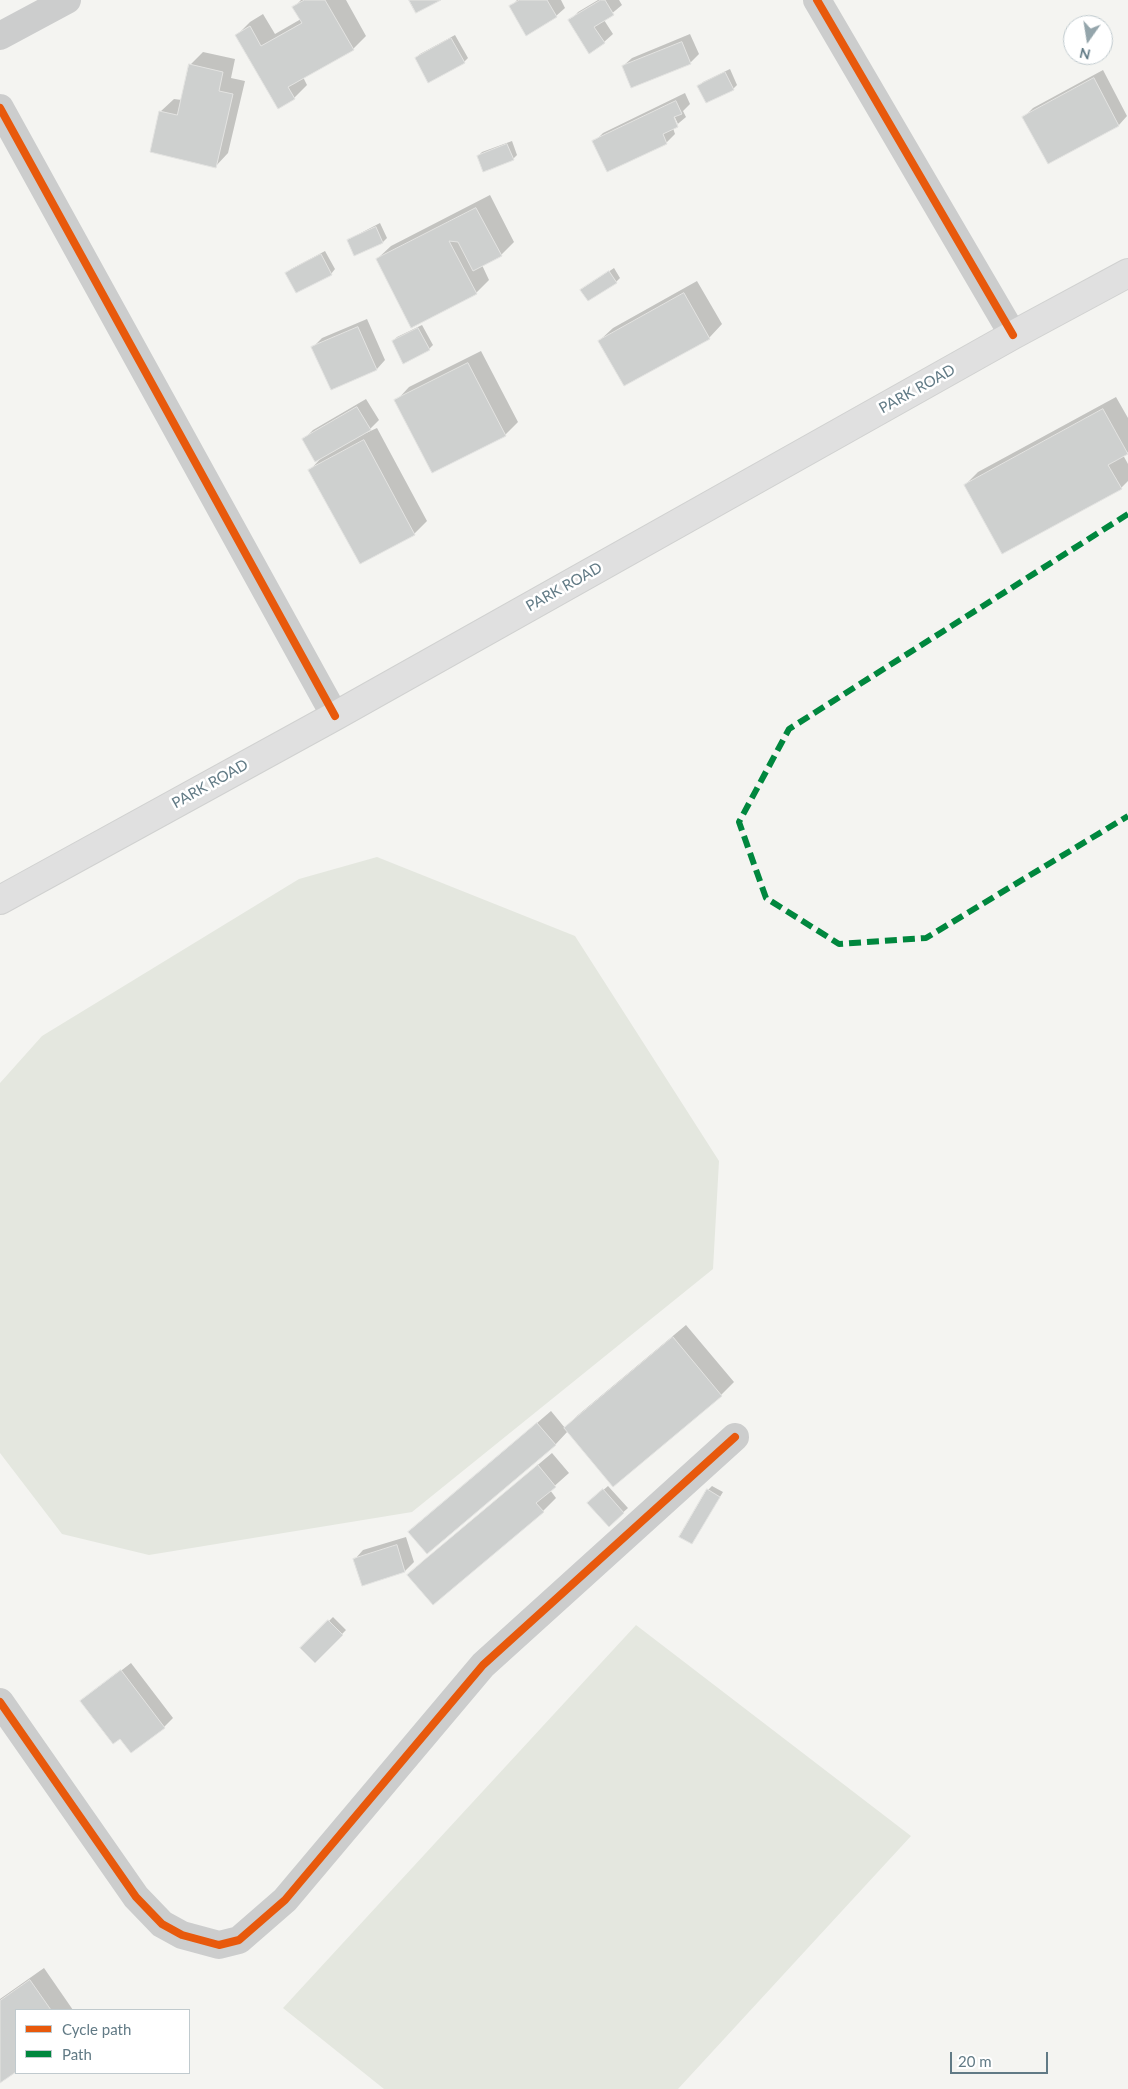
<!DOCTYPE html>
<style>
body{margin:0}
#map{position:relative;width:1128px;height:2089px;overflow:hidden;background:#f4f4f1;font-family:Lato,sans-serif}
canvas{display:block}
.legend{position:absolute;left:15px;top:2009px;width:175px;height:65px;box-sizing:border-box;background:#fff;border:1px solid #c0cace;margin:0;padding:6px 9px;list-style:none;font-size:15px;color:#617a85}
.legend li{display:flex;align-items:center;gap:10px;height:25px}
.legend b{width:25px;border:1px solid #c0cace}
.north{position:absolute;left:1063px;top:15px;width:50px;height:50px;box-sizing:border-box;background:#fff;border:1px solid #c0cace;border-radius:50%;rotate:193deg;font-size:14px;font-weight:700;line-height:20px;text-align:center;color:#617a85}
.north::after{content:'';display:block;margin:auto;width:18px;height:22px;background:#94a5ab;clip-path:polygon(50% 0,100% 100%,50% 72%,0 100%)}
.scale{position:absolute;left:950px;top:2052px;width:98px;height:22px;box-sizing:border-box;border:2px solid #617a85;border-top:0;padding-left:6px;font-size:15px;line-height:18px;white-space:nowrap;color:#617a85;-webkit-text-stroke:4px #fff;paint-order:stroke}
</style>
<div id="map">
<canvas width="1128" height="2089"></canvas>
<ul class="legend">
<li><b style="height:6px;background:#e8590c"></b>Cycle path</li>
<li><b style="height:6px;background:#00873e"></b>Path</li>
</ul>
<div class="north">N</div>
<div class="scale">20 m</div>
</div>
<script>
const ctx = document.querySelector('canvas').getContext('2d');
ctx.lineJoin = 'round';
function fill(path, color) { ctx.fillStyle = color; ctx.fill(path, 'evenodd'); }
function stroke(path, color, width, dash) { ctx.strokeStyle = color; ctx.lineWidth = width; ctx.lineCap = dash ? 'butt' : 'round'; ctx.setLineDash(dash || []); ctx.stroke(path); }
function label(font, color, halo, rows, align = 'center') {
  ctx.font = font + ' Lato,sans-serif'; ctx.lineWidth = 5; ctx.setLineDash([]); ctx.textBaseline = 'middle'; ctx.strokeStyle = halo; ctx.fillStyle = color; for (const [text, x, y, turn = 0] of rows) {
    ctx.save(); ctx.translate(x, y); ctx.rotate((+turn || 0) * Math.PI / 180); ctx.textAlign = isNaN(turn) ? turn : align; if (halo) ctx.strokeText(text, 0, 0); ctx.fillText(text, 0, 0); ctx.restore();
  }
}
fill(new Path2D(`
 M 377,857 L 575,936 L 719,1161 L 713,1269 L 412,1512 L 149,1555 L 62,1534 L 0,1453 L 0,1083 L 42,1036 L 299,879 Z
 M 636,1625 L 911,1836 L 678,2089 L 384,2089 L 283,2008 Z`), '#e4e7df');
fill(new Path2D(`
 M 301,0 L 346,0 L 366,36 L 353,49 L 303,77 L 307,85 L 294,98 L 237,35 L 250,22 L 263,14 L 275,34 L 301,19 L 294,7 Z
 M 517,0 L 561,0 L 565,8 L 556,16 L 511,7 Z
 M 598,0 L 619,0 L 622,5 L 604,20 L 613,34 L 604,42 L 570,21 L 578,12 Z
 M 690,34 L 699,54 L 690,63 L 623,66 L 632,58 Z
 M 455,35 L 468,58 L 464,62 L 416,58 L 420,54 Z
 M 203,52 L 235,59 L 231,78 L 245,81 L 228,153 L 215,167 L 160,112 L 174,99 L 182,100 L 190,65 Z
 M 730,69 L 737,85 L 733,89 L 699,87 L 703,82 Z
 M 1103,70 L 1127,116 L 1119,125 L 1049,162 L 1024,117 L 1033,108 Z
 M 685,93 L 690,104 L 683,111 L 686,117 L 673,128 L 675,134 L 666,143 L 594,142 L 603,133 ZM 672,111 L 678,124 L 676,124 Z
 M 512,141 L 517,155 L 513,159 L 478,156 L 482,152 Z
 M 490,195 L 514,242 L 501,255 L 482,265 L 489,280 L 476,293 L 377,259 L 391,246 Z
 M 380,223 L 387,238 L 383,242 L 355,255 L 349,241 L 353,237 Z
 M 325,251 L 335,269 L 331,274 L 287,273 L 291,269 Z
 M 614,268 L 620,278 L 616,282 L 582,290 Z
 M 697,281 L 722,324 L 709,338 L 599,341 L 613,328 Z
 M 367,319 L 385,360 L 377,369 L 332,388 L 313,347 L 322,338 Z
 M 422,325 L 433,345 L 429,349 L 393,341 L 397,337 Z
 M 481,351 L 518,422 L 505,435 L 396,401 L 409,387 Z
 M 1116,397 L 1128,418 L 1128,452 L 1123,455 L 1128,464 L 1128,481 L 1121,488 L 965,485 L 978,472 Z
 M 366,399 L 379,420 L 366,433 L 377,428 L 427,521 L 414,534 L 310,470 L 322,457 L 304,439 L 313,430 Z
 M 686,1325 L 734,1382 L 721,1395 L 568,1431 L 555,1445 L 410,1532 L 551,1411 L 565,1428 L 578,1415 Z
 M 552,1453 L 569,1473 L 550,1490 L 556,1498 L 543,1511 L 409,1575 L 422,1562 Z
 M 608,1486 L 628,1508 L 609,1525 L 593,1499 Z
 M 712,1486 L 723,1492 L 692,1542 L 708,1490 Z
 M 406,1537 L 414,1562 L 405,1571 L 362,1584 L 355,1559 L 363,1550 Z
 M 333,1617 L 346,1630 L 315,1662 L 302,1648 Z
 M 131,1663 L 173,1718 L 164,1727 L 120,1737 L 82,1701 Z
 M 44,1968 L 73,2010 L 16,2010 L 16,2071 L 0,2082 L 0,1999 Z`), '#0003');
const building = new Path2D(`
 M 305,0 L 325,0 L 354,50 L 288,87 L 295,99 L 278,109 L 235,35 L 250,26 L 261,46 L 302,23 L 292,7 Z
 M 409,0 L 441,0 L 416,13 Z
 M 520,0 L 547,0 L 557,17 L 526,36 L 509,6 Z
 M 601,0 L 605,0 L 614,15 L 594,27 L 605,43 L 589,54 L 568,20 Z
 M 451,38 L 465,63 L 428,83 L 415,58 Z
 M 682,42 L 691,64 L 631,88 L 622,66 Z
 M 189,64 L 223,72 L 219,91 L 233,94 L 216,168 L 150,152 L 159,111 L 177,115 Z
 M 725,72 L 734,90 L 706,103 L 697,86 Z
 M 1094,78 L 1119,126 L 1048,164 L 1022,117 Z
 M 676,101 L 682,114 L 674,117 L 678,127 L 663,134 L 667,144 L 607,172 L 592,141 Z
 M 507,144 L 514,160 L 483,172 L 477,156 Z
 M 476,208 L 502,256 L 473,271 L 458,242 L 449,241 L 477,294 L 411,328 L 376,259 Z
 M 376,227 L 383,243 L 354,256 L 347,240 Z
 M 321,254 L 332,275 L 296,293 L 285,273 Z
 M 609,271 L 617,283 L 588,301 L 580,290 Z
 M 684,293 L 710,339 L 624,386 L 598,341 Z
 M 358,327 L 377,370 L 331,390 L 311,347 Z
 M 418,328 L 430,350 L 403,364 L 392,341 Z
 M 468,363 L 506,436 L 432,473 L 394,400 Z
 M 357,407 L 371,430 L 315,462 L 302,439 Z
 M 1103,409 L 1128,454 L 1108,465 L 1122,489 L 1002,554 L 964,485 Z
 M 364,440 L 415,535 L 360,564 L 308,470 Z
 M 673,1337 L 722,1396 L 613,1487 L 564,1428 Z
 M 537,1423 L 556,1445 L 427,1554 L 408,1532 Z
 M 538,1465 L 556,1487 L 536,1503 L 544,1512 L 433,1605 L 407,1575 Z
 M 603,1489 L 624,1513 L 609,1527 L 587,1503 Z
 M 707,1489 L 720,1497 L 692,1544 L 679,1537 Z
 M 397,1545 L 405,1572 L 362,1586 L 353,1559 Z
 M 328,1620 L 343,1635 L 315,1663 L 300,1648 Z
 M 121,1670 L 165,1728 L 131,1753 L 120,1739 L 113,1744 L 80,1701 Z
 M 30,1980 L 51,2010 L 16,2010 L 16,2072 L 0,2083 L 0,2001 Z`);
fill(building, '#ced0cf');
stroke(building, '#e3e3e1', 1);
const highway = new Path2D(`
 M 0,900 L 335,716 L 1013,335 L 1128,273`);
stroke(highway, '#d0d1d0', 30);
stroke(new Path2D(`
 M 817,0 L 1013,335
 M 0,36 L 67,0
 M 0,108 L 335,716
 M 0,1702 L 136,1897 L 162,1924 L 182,1935 L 219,1945 L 239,1940 L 285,1900 L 483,1665 L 735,1437`), '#cccdcd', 28);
stroke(highway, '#e0e0e0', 28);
stroke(new Path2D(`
 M 1128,514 L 789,729 L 739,822 L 766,898 L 839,944 L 926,938 L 1128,816`), '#00873e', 6, [12, 6]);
stroke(new Path2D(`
 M 817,0 L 1013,335
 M 0,108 L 335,716
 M 0,1702 L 136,1897 L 162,1924 L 182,1935 L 219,1945 L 239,1940 L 285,1900 L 483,1665 L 735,1437`), '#e8590c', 8);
label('15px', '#617a85', '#fff', [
 ["PARK ROAD",917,389,-29],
 ["PARK ROAD",564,587,-29],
 ["PARK ROAD",210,784,-29]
]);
</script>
